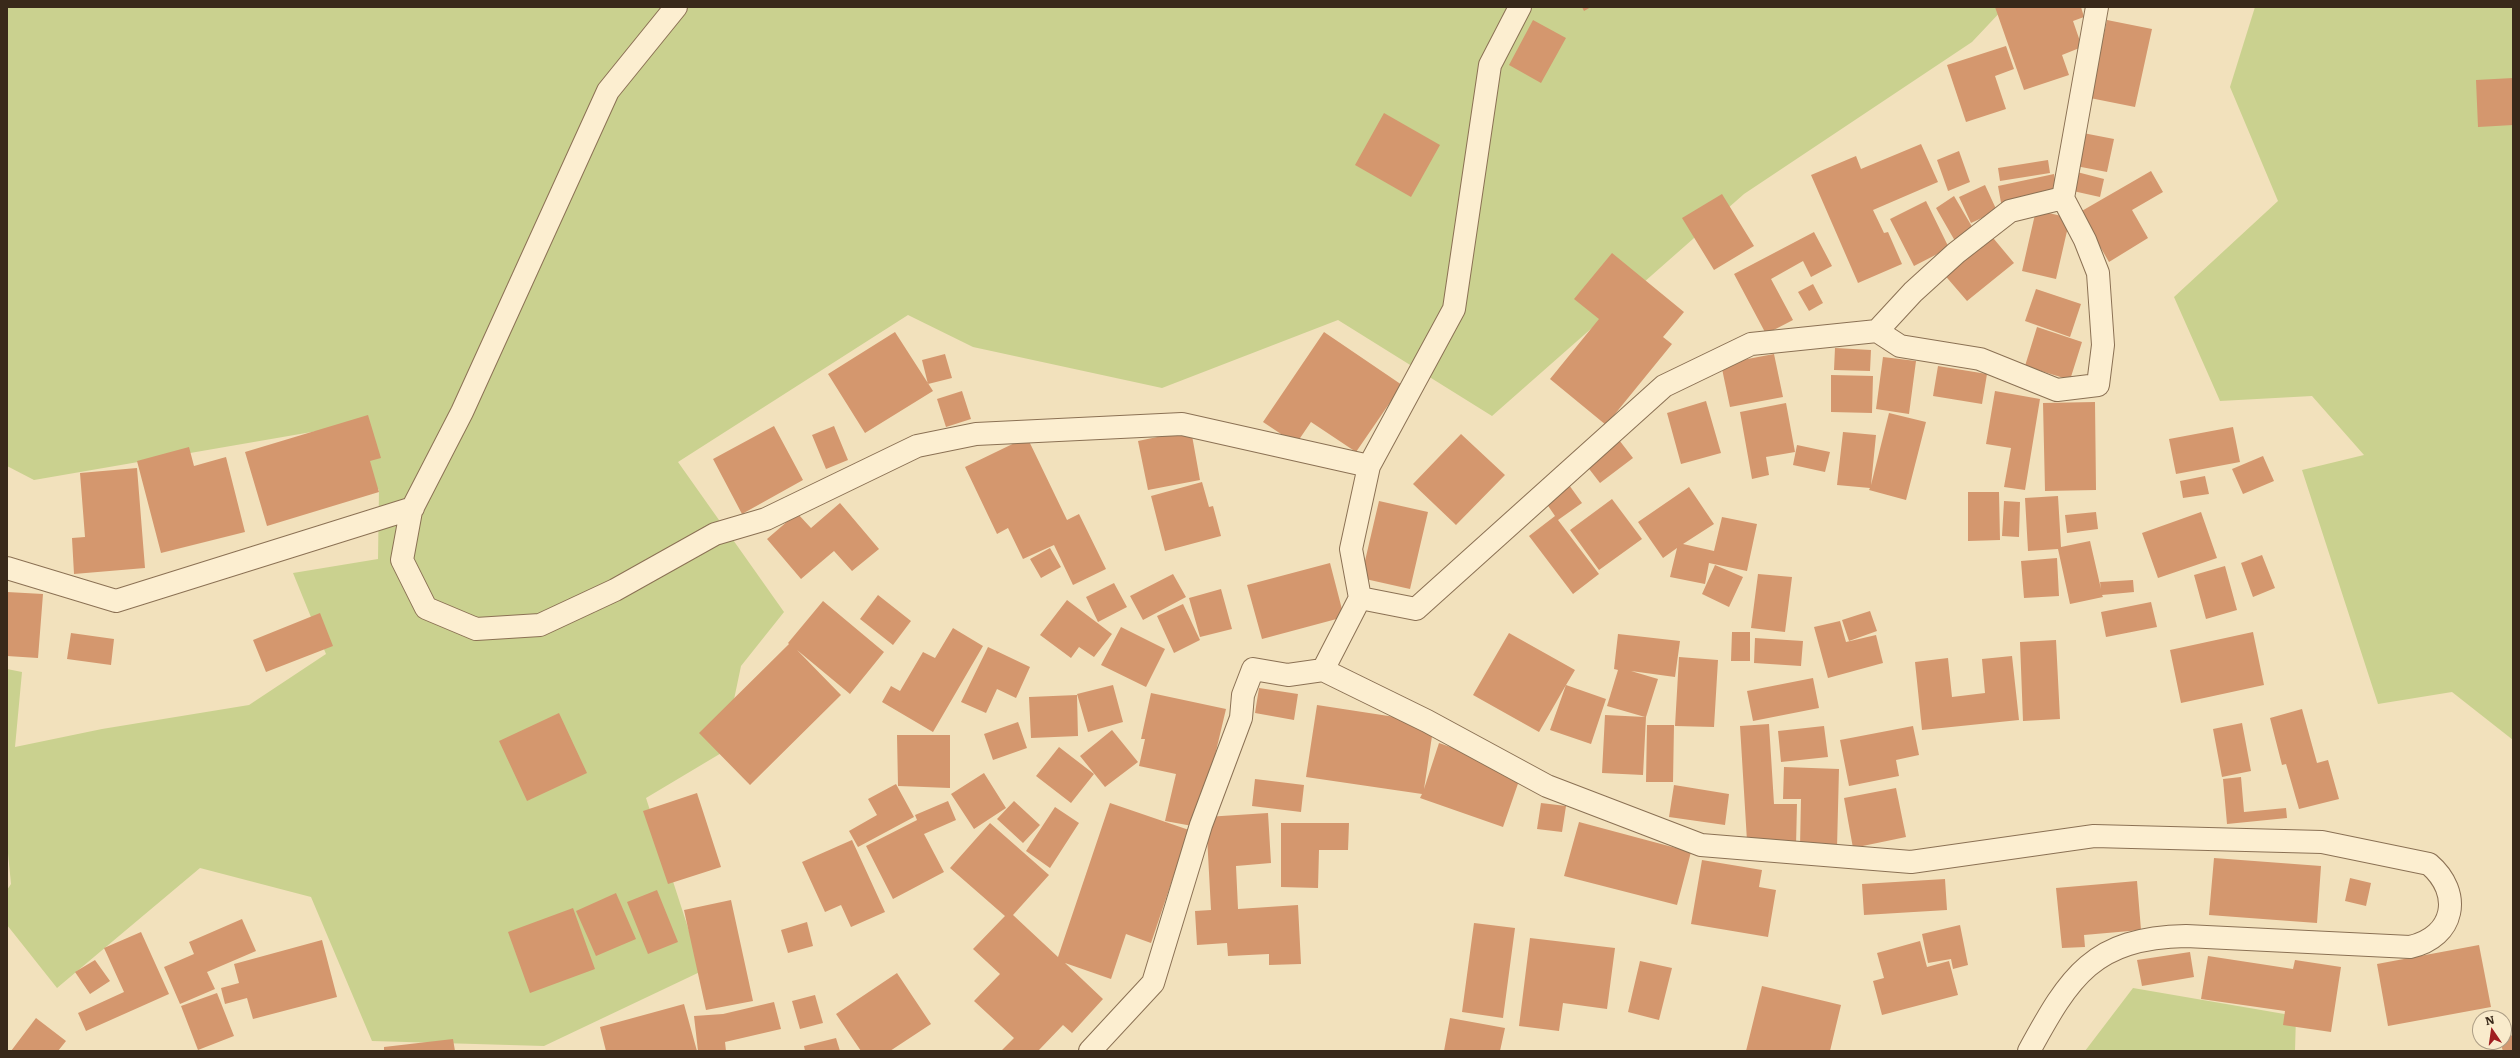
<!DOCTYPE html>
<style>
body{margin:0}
#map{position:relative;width:2520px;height:1058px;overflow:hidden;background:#f2e1bc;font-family:Literata,serif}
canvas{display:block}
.frame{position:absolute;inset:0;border:8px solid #39291a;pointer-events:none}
.north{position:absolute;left:2472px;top:1010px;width:40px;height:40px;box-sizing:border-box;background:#f9ebcc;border:1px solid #ac9d85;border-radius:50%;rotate:347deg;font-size:11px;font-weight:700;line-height:16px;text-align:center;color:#39291a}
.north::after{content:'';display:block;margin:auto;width:14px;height:18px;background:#a01e20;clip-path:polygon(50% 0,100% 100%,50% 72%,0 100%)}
</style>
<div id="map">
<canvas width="2520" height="1058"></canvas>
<div class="frame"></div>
<div class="north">N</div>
</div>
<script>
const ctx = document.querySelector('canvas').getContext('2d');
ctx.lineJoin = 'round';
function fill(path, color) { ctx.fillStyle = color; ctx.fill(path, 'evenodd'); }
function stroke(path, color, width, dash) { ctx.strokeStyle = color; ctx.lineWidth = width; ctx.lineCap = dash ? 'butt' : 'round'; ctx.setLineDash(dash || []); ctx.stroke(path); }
fill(new Path2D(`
 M 7,7 L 2005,7 L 1972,42 L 1744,194 L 1492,416 L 1338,320 L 1162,388 L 973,347 L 908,315 L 678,462 L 784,612 L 741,666 L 723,752 L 646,798 L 702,971 L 544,1046 L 372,1041 L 311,897 L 200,868 L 57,988 L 7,925 L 7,890 L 11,884 L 7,843 L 7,669 L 22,672 L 15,747 L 102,729 L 249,705 L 326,654 L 293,573 L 378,559 L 379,490 L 329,429 L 34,480 L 7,466 Z
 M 2255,7 L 2513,7 L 2513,740 L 2452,692 L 2378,704 L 2302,470 L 2364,455 L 2312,396 L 2220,401 L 2174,297 L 2278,201 L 2230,87 Z
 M 2133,988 L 2296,1016 L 2295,1051 L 2085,1051 Z`), '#cad18f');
fill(new Path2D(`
 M 1582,7 L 1591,7 L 1584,11 Z
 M 1995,7 L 2081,7 L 2084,17 L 2073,21 L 2082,47 L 2062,55 L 2069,75 L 2024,90 Z
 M 1533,20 L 1566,38 L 1541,83 L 1509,65 Z
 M 2107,20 L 2152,29 L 2135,107 L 2090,98 Z
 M 2006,46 L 2014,69 L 1995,76 L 2006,109 L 1966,122 L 1947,65 Z
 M 2513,78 L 2513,125 L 2478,127 L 2476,80 Z
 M 1384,113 L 1440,145 L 1411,197 L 1355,165 Z
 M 2083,133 L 2114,139 L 2107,172 L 2076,166 Z
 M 1921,144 L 1938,182 L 1873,210 L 1884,233 L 1888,232 L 1902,264 L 1858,283 L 1811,175 L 1856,156 L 1861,169 Z
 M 1959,151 L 1970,182 L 1948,191 L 1937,160 Z
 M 2048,160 L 2050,173 L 2000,181 L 1998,168 Z
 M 2151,171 L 2163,192 L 2132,210 L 2148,238 L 2109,262 L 2080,212 Z
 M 2077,172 L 2104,179 L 2100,197 L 2073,191 Z
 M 2054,174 L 2058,197 L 2002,208 L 1998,186 Z
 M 1985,185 L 1997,211 L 1971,223 L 1959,197 Z
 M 1722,194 L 1754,246 L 1714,270 L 1682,218 Z
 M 1954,196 L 1974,230 L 1955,241 L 1936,208 Z
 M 1926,201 L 1949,248 L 1914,266 L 1890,219 Z
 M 2036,210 L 2070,218 L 2056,279 L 2022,271 Z
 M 1814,232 L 1832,266 L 1811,277 L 1803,261 L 1771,279 L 1793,320 L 1766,334 L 1734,274 Z
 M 1989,233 L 2014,263 L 1967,301 L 1942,272 Z
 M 1612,253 L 1684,312 L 1663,337 L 1672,344 L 1606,425 L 1550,379 L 1599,319 L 1574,299 Z
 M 1813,284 L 1823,303 L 1809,311 L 1798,292 Z
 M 2036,289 L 2081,304 L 2070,337 L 2025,321 Z
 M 2037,327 L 2082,342 L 2070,380 L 2025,366 Z
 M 895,332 L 933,391 L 865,433 L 828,374 Z
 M 1324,332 L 1402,385 L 1356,452 L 1311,422 L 1296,444 L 1263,422 Z
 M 1835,348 L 1871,350 L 1870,371 L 1834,370 Z
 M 945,354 L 952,378 L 928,384 L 922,360 Z
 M 1774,354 L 1783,397 L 1730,407 L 1721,364 Z
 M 1883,357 L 1916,361 L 1909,414 L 1876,409 Z
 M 1938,366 L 1987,374 L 1982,404 L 1933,396 Z
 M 1831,375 L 1873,376 L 1872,413 L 1831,412 Z
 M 962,391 L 971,419 L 946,427 L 937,399 Z
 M 1995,391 L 2040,399 L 2025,490 L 2004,487 L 2011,448 L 1986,444 Z
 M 1706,401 L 1721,453 L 1681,464 L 1667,413 Z
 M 2095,402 L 2096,490 L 2045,491 L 2043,403 Z
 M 1786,403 L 1795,452 L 1766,457 L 1769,475 L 1752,479 L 1740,412 Z
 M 1889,413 L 1926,422 L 1906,500 L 1869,490 L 1870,488 L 1837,485 L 1843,432 L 1876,435 L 1871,485 Z
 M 368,415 L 381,458 L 370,461 L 379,492 L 267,526 L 245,452 Z
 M 774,426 L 803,480 L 742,514 L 713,459 Z
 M 834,426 L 848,460 L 826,469 L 812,435 Z
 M 2233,427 L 2240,462 L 2176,474 L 2169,439 Z
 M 1191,430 L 1200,480 L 1148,490 L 1138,441 Z
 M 1461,434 L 1505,475 L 1456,525 L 1413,484 Z
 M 1616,436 L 1633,458 L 1600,483 L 1583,461 Z
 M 1027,437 L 1067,520 L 1079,514 L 1106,569 L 1073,585 L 1054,545 L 1023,559 L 1008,528 L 997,534 L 965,467 Z
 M 1797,445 L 1830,452 L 1825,472 L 1793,465 Z
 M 189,447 L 194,466 L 226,457 L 245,532 L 161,553 L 137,461 Z
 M 2263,456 L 2274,481 L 2243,494 L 2232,469 Z
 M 137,468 L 145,568 L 74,574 L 72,538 L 85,537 L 80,473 Z
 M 2205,476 L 2209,494 L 2183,498 L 2180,481 Z
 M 1564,478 L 1582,503 L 1558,520 L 1599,574 L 1573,594 L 1529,536 L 1555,516 L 1540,494 Z
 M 1202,482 L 1209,507 L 1213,506 L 1221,536 L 1165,551 L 1151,496 Z
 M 1689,487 L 1714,524 L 1683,544 L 1714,551 L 1722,517 L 1757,524 L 1747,571 L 1709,563 L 1705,584 L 1670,577 L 1677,548 L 1663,558 L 1638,522 Z
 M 1968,492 L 1999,492 L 2000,540 L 1968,541 Z
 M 2058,496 L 2061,547 L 2090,541 L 2101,589 L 2100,582 L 2133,580 L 2134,592 L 2102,595 L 2103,597 L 2070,604 L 2058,549 L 2028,551 L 2025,498 Z
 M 1612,499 L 1642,539 L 1599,570 L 1570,530 Z
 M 1379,501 L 1428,512 L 1410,589 L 1361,578 Z
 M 2004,501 L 2020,502 L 2019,537 L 2002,536 Z
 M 840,503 L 879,549 L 852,571 L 834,551 L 801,579 L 767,539 L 797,513 L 811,528 Z
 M 2096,512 L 2098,529 L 2067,533 L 2065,515 Z
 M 2201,512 L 2217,558 L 2158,578 L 2142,533 Z
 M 1050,548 L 1061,567 L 1041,578 L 1030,559 Z
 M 2262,555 L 2275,588 L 2253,597 L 2241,563 Z
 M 2057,558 L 2059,596 L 2024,598 L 2021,561 Z
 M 1330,563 L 1344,617 L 1262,639 L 1247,585 Z
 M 1715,565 L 1743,577 L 1729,607 L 1702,594 Z
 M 2225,566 L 2237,610 L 2206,619 L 2194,575 Z
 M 1173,574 L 1186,597 L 1143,620 L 1130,596 Z
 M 1758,574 L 1792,577 L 1785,632 L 1751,628 Z
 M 1114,583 L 1127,607 L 1098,622 L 1086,597 Z
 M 1221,589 L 1232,629 L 1200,637 L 1189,598 Z
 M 7,592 L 43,594 L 38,658 L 7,656 Z
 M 878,595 L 911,621 L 893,645 L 860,619 Z
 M 1067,600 L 1112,634 L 1094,657 L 1079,647 L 1071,658 L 1040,635 Z
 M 823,601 L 884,652 L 850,694 L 797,650 L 841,695 L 750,785 L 699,733 L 789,644 L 788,643 Z
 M 2151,602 L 2157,627 L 2106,637 L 2101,612 Z
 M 1183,604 L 1200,640 L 1174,653 L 1157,616 Z
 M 1870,611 L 1877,631 L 1849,641 L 1842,620 Z
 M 320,613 L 333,646 L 266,672 L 253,640 Z
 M 1840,621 L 1846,642 L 1876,635 L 1883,663 L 1828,678 L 1814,627 Z
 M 1121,627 L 1165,649 L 1146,687 L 1101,665 Z
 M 953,628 L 983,646 L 933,732 L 882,702 L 891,686 L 900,691 L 923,652 L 935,658 Z
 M 1732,632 L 1750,632 L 1750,661 L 1731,661 Z
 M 2253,632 L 2264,685 L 2181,703 L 2170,650 Z
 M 71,633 L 114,639 L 111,665 L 67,659 Z
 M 1509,633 L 1575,670 L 1566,685 L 1606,699 L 1591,744 L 1550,730 L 1566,685 L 1539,732 L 1473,695 Z
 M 1618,634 L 1680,641 L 1675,677 L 1631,671 L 1658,679 L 1646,717 L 1643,775 L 1602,773 L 1605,715 L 1645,717 L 1607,706 L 1618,670 L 1614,669 Z
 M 1755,638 L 1803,641 L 1801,666 L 1754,663 Z
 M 2056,640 L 2060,719 L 2023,721 L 2020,642 Z
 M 988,647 L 1030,667 L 1016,698 L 997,689 L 986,713 L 961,702 Z
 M 2012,656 L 2019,720 L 1922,730 L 1915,662 L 1948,658 L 1952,697 L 1985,693 L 1982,659 Z
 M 1679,657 L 1718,660 L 1714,727 L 1675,726 Z
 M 1813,678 L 1819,708 L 1753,721 L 1747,691 Z
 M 1113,685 L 1123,722 L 1088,732 L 1077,694 Z
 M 1259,688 L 1298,694 L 1294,720 L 1255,713 Z
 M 1151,693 L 1226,709 L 1198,827 L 1165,821 L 1176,774 L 1139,766 L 1145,739 L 1141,739 Z
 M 1077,695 L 1078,736 L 1031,738 L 1029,697 Z
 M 1317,705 L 1434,723 L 1424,789 L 1439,743 L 1522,772 L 1503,827 L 1420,798 L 1422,794 L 1306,777 Z
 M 2302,709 L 2317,763 L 2328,760 L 2339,799 L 2299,809 L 2286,764 L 2282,765 L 2270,718 Z
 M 559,713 L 587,773 L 527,801 L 499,741 Z
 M 1018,722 L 1027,748 L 993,760 L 984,734 Z
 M 2242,723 L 2251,771 L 2222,777 L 2213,729 Z
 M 1769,724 L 1774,804 L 1797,804 L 1796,846 L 1747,841 L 1740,726 Z
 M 1647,725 L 1674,725 L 1673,782 L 1646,782 Z
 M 1824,726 L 1828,757 L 1781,762 L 1778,731 Z
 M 1913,726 L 1919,755 L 1896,760 L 1899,776 L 1849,786 L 1840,740 Z
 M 1112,730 L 1138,762 L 1105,787 L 1080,756 Z
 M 897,735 L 950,735 L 950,788 L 898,786 Z
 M 1059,747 L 1094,774 L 1071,803 L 1036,776 Z
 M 1784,767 L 1839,769 L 1837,848 L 1800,847 L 1801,799 L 1783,799 Z
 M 984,773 L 1006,808 L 974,829 L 951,794 Z
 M 2241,777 L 2244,812 L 2286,808 L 2287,818 L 2227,824 L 2223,779 Z
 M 1255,779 L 1304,785 L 1301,812 L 1252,806 Z
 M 896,784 L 914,817 L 858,847 L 849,831 L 877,815 L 868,799 Z
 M 1674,785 L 1729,794 L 1725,825 L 1669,817 Z
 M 1896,788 L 1906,837 L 1853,848 L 1844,798 Z
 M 697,793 L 721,867 L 668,884 L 643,811 Z
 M 948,801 L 956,820 L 924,834 L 944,872 L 893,899 L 866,846 L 917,820 L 915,815 Z
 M 1014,801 L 1040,825 L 1023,843 L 997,819 Z
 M 1110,803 L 1189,830 L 1151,943 L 1126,934 L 1111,979 L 1065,963 L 1103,999 L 1072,1033 L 1063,1025 L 1038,1051 L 1001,1051 L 1014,1038 L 974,1001 L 1000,974 L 973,949 L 1005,916 L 950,868 L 990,823 L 1049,875 L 1013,915 L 1058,957 Z
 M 1541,803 L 1566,806 L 1562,832 L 1537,829 Z
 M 1055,807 L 1079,823 L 1050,868 L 1026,851 Z
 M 1268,813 L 1271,863 L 1236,866 L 1238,909 L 1298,905 L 1301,964 L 1269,965 L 1269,954 L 1228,956 L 1227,943 L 1197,945 L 1195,911 L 1211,910 L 1206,817 Z
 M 1579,822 L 1691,852 L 1677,905 L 1564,876 Z
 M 1281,823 L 1349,823 L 1348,850 L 1319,850 L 1318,888 L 1281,887 Z
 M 852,840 L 885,912 L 851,927 L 841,905 L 825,912 L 802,862 Z
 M 2214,858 L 2321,866 L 2317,923 L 2209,915 Z
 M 1702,860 L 1762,870 L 1759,887 L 1776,890 L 1768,937 L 1691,924 Z
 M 2350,878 L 2371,883 L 2366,906 L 2345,901 Z
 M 1945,879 L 1947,910 L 1864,915 L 1862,884 Z
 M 2137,881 L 2141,930 L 2084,935 L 2085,947 L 2062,948 L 2056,888 Z
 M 657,890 L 678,942 L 648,954 L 627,902 Z
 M 616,893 L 636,939 L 596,956 L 576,911 Z
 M 731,900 L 753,1001 L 706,1010 L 684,910 Z
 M 573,908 L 595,969 L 530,993 L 508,932 Z
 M 242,919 L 256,951 L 207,972 L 215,989 L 180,1004 L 164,967 L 194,954 L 189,942 Z
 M 807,922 L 813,946 L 788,953 L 781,930 Z
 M 1474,923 L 1515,928 L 1503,1018 L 1462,1012 Z
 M 1960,925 L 1968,965 L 1953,969 L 1951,959 L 1928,963 L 1922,934 Z
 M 141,932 L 169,994 L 86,1031 L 78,1013 L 124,992 L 104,948 Z
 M 1530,938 L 1615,948 L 1607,1009 L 1563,1003 L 1559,1031 L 1519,1026 Z
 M 322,940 L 337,997 L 253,1019 L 247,998 L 225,1004 L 221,988 L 239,983 L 234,964 Z
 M 1920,941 L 1927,967 L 1949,961 L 1958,995 L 1882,1015 L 1873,981 L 1884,978 L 1877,953 Z
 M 2479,945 L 2491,1007 L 2388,1026 L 2377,964 Z
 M 2190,952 L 2194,977 L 2142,986 L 2137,960 Z
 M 2208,956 L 2293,969 L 2295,960 L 2341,967 L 2331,1032 L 2283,1025 L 2285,1011 L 2201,999 Z
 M 95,960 L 110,981 L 90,994 L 75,972 Z
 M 1640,961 L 1672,968 L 1659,1020 L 1628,1012 Z
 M 897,973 L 931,1024 L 890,1051 L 861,1051 L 836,1014 Z
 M 1762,986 L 1841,1005 L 1830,1051 L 1746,1051 Z
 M 217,993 L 234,1036 L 198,1050 L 181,1006 Z
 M 815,995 L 823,1023 L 800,1029 L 792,1001 Z
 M 774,1002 L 781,1029 L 725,1042 L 726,1051 L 698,1051 L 694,1016 L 723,1014 Z
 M 684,1004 L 697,1051 L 606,1051 L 600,1027 Z
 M 36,1018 L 66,1041 L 58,1051 L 11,1051 Z
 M 1450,1018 L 1505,1028 L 1500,1051 L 1444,1051 Z
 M 2513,1035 L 2513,1051 L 2503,1051 L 2500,1042 L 2504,1042 L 2504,1038 Z
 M 836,1038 L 840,1051 L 805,1051 L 804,1046 Z
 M 453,1039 L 455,1051 L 384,1051 L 384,1047 Z`), '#d4976e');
const minor = new Path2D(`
 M 676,7 L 608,91 L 462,412 L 411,511 L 402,560 L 426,608 L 476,629 L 540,625 L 615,590 L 715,534 L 766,519 L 917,446 L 976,434 L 1182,424 L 1369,466
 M 1877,331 L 1913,292 L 1956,253 L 2010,211 L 2063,198
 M 7,568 L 116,601 L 413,508
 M 1360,598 L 1351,549 L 1369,466 L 1454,309 L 1490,65 L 1520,7
 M 1323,670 L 1360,598 L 1416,609 L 1664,386 L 1751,344 L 1877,331 L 1900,346 L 1980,359 L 2057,390 L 2098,385 L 2103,345 L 2098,273 L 2085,240 L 2063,198 L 2097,7
 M 1090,1051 L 1153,983 L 1201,825 L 1241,718 L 1243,695 L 1253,669 L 1288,675 L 1323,670 L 1427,721 L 1547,786 L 1701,845 L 1911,862 L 2094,836 L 2322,842 L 2429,864 C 2463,893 2455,937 2410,947 L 2186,936 C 2093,938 2070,976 2029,1051`);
stroke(minor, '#8b7154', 24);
stroke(minor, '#fceed0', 22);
</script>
